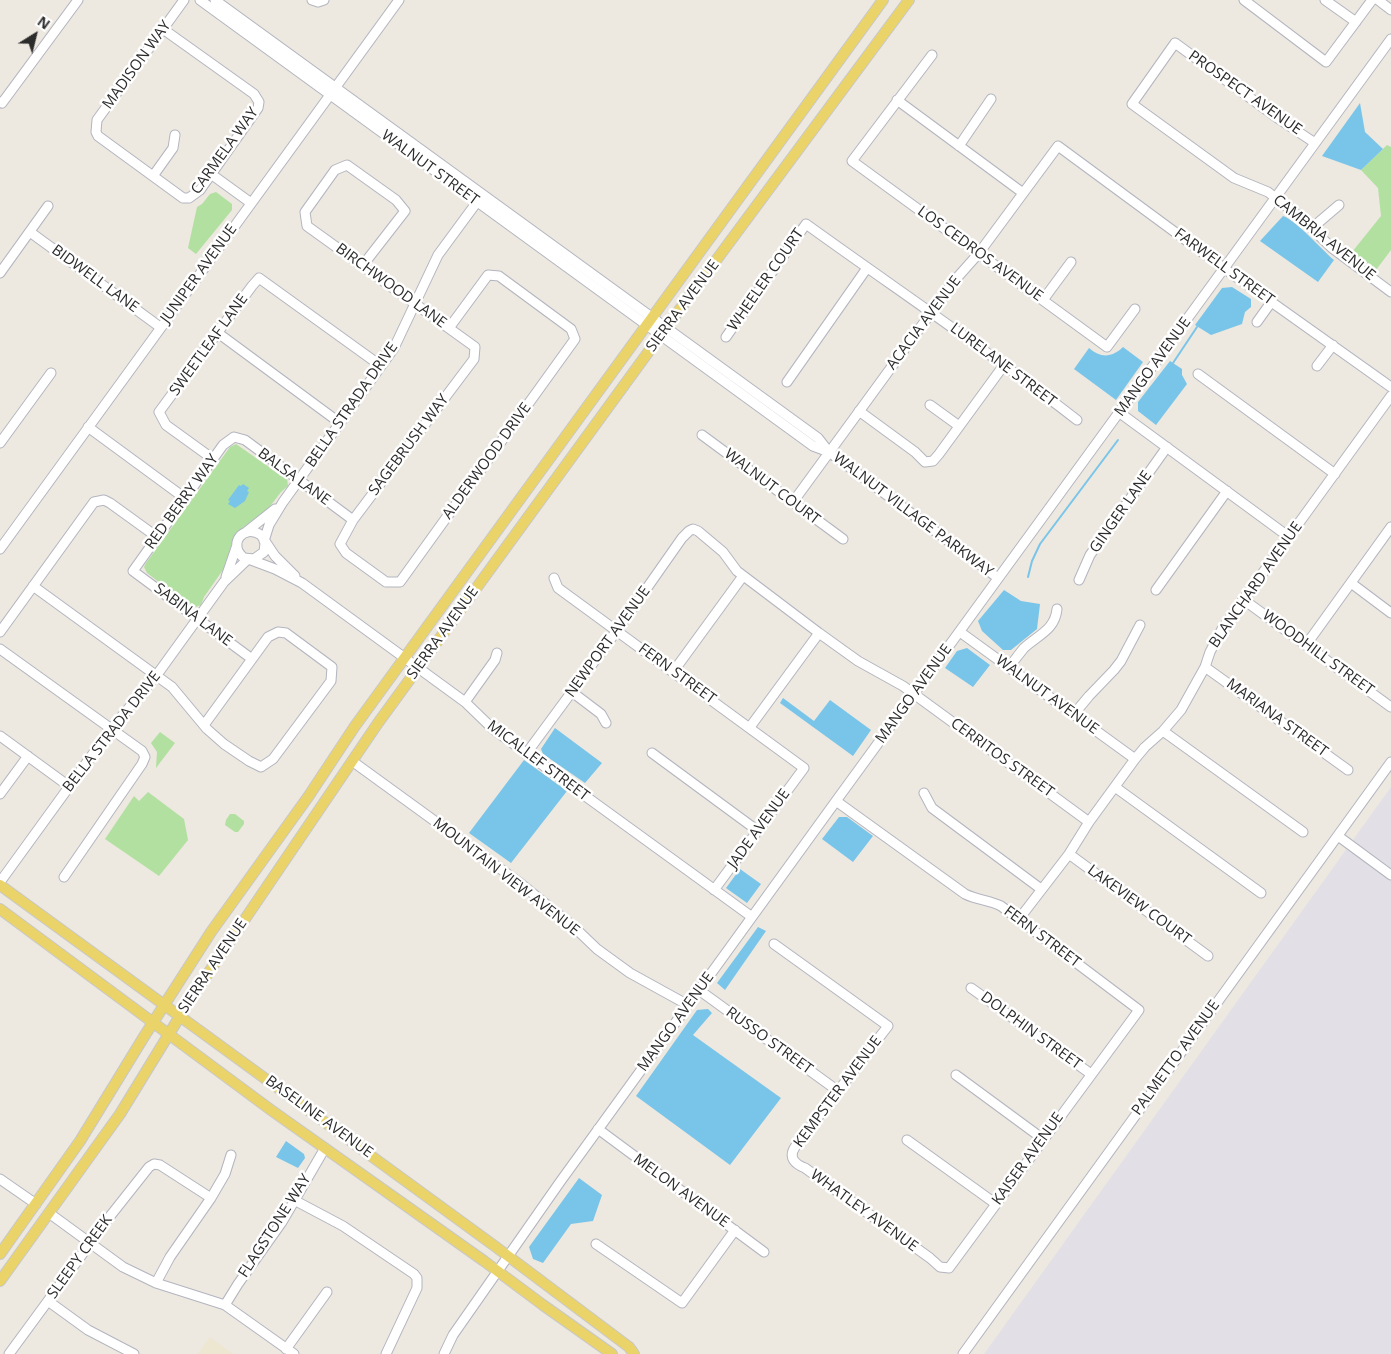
<!DOCTYPE html>
<style>
body{margin:0}
#map{position:relative;width:1391px;height:1354px;overflow:hidden;background:#ede8e0;font-family:"Open Sans",sans-serif}
canvas{display:block}
.north{position:absolute;left:10px;top:10px;width:50px;height:50px;-webkit-text-stroke:4px #fff;paint-order:stroke;rotate:36deg;font-size:14px;font-weight:700;line-height:20px;text-align:center;color:#2c2c2c}
.north::after{content:'';display:block;margin:auto;width:18px;height:22px;background:#2c2c2c;clip-path:polygon(50% 0,100% 100%,50% 72%,0 100%)}
</style>
<div id="map">
<canvas width="1391" height="1354"></canvas>
<div class="north">N</div>
</div>
<script>
const ctx = document.querySelector('canvas').getContext('2d');
ctx.lineJoin = 'round';
function fill(path, color) { ctx.fillStyle = color; ctx.fill(path, 'evenodd'); }
function stroke(path, color, width, dash) { ctx.strokeStyle = color; ctx.lineWidth = width; ctx.lineCap = dash ? 'butt' : 'round'; ctx.setLineDash(dash || []); ctx.stroke(path); }
function label(font, color, halo, rows, align = 'center') {
  ctx.font = font + ' "Open Sans",sans-serif'; ctx.lineWidth = 5; ctx.setLineDash([]); ctx.textBaseline = 'middle'; ctx.strokeStyle = halo; ctx.fillStyle = color; for (const [text, x, y, turn = 0] of rows) {
    ctx.save(); ctx.translate(x, y); ctx.rotate((+turn || 0) * Math.PI / 180); ctx.textAlign = isNaN(turn) ? turn : align; if (halo) ctx.strokeText(text, 0, 0); ctx.fillText(text, 0, 0); ctx.restore();
  }
}
fill(new Path2D(`
 M 1391,787 L 1391,1354 L 984,1354 Z`), '#e2e0e6');
fill(new Path2D(`
 M 210,1337 L 233,1354 L 198,1354 Z`), '#ede6d1');
fill(new Path2D(`
 M 1387,145 L 1391,147 L 1391,250 L 1376,270 L 1352,252 L 1381,216 L 1378,188 L 1361,170 Z
 M 216,192 L 232,204 L 232,210 L 196,254 L 188,248 L 197,207 L 202,204 L 210,194 Z
 M 236,444 L 279,474 L 287,478 L 288,486 L 281,492 L 268,509 L 237,532 L 234,536 L 225,567 L 204,597 L 201,605 L 193,608 L 147,573 L 144,567 L 146,563 L 230,447 Z
 M 160,732 L 175,743 L 156,768 L 157,752 L 151,743 Z
 M 148,792 L 184,819 L 188,840 L 159,876 L 105,839 L 134,796 L 139,801 Z
 M 230,814 L 235,814 L 244,821 L 244,824 L 238,832 L 235,832 L 225,825 L 226,820 Z`), '#b2e0a0');
fill(new Path2D(`
 M 1360,103 L 1365,132 L 1383,149 L 1361,170 L 1322,156 Z
 M 1283,216 C 1296,220 1322,250 1334,260 L 1318,282 L 1260,241 Z
 M 1232,287 L 1251,299 L 1251,307 L 1245,312 L 1242,324 L 1211,335 L 1195,325 L 1222,288 Z
 M 1123,347 L 1143,362 L 1116,400 L 1074,369 L 1089,348 C 1100,358 1112,358 1123,347 Z
 M 1170,361 L 1182,369 L 1182,375 L 1187,384 L 1156,425 L 1138,411 L 1138,402 Z
 M 243,484 L 249,488 L 247,491 L 249,492 L 245,501 L 235,508 L 228,504 L 230,501 L 228,500 L 239,485 L 241,486 Z
 M 1004,590 L 1021,601 L 1040,604 L 1037,629 L 1011,650 L 1003,650 L 982,631 L 978,621 Z
 M 967,648 L 990,665 L 973,687 L 945,668 L 957,651 Z
 M 783,698 L 814,721 L 830,700 L 871,730 L 853,756 L 780,703 Z
 M 555,728 L 602,763 L 585,783 L 543,754 L 541,749 Z
 M 524,760 L 567,791 L 511,863 L 469,833 Z
 M 839,817 L 847,817 L 873,836 L 853,862 L 822,839 Z
 M 740,869 L 761,884 L 747,903 L 726,888 Z
 M 758,927 L 766,931 L 725,990 L 717,983 Z
 M 708,1009 L 712,1013 L 693,1035 L 781,1098 L 730,1165 L 636,1096 L 697,1010 Z
 M 286,1141 L 304,1154 L 305,1158 L 298,1168 L 276,1157 Z
 M 579,1178 L 602,1195 L 593,1221 L 571,1224 L 543,1263 L 533,1259 L 529,1247 Z`), '#79c5e9');
stroke(new Path2D(`
 M 1173,363 L 1197,327
 M 1028,577 L 1032,561 L 1040,544 L 1118,440`), '#79c5e9', 2);
const minor = new Path2D(`
 M 200,0 L 813,446 L 829,452 L 998,578
 M 215,0 L 818,438 L 829,452
 M 312,0 L 318,2 L 324,0
 M 1244,0 L 1326,62 L 1372,0
 M 1325,0 L 1356,22
 M 1378,0 L 1391,10
 M 163,29 L 254,94 L 259,102 L 258,108 L 200,190 L 189,198 L 183,198 L 98,136 L 96,132 L 97,120 L 184,0
 M 932,55 L 852,161 L 1107,347 L 1135,309
 M 897,100 L 1023,193
 M 0,102 L 2,103 L 78,0
 M 1315,143 L 1279,119 L 1175,43 L 1132,104 L 1234,178 L 1268,192 L 1300,217 L 1332,248 L 1391,292
 M 959,146 L 991,99
 M 211,174 L 251,203
 M 153,176 L 173,148 L 175,135
 M 1312,228 L 1339,205
 M 30,232 L 160,327
 M 363,265 L 405,211 L 396,200 L 347,165 L 335,170 L 305,212 L 307,226 L 475,347 L 474,359 L 353,520 L 340,544 L 346,553 L 386,582 L 400,582 L 575,339 L 571,329 L 499,276 L 488,275 L 449,328
 M 0,273 L 48,206
 M 1043,300 L 1071,262
 M 1257,322 L 1272,301
 M 218,333 L 340,423
 M 726,337 L 806,224 C 896,289 989,351 1077,420
 M 1317,366 L 1333,345
 M 1198,374 L 1335,474
 M 787,382 L 867,268
 M 930,405 L 959,426
 M 859,411 L 915,452 L 925,462 L 933,461 L 939,454 L 1004,365
 M 1120,413 L 1289,537
 M 88,427 L 186,499
 M 702,435 L 843,539
 M 0,443 L 51,373
 M 213,459 L 166,425 L 159,412 L 252,286 L 259,278 L 381,366
 M 793,502 L 955,280 L 979,253 L 1058,146 L 1225,269 L 1391,387
 M 246,532 L 275,509
 M 264,541 L 269,525 L 283,502 L 394,348 L 438,255 L 477,202
 M 265,543 L 264,552 L 254,559 L 244,558 C 227,545 243,523 261,535 L 275,556 L 295,576
 M 0,549 L 399,0
 M 251,560 L 275,569 L 302,583 L 465,702 L 493,729 L 752,917
 M 226,577 L 237,545
 M 554,578 L 558,588 L 804,768 L 714,890
 M 1079,580 L 1090,555 L 1167,447
 M 1351,583 L 1391,613
 M 33,586 L 172,687 L 207,729 L 224,744 L 249,761 L 261,767 L 273,759 L 331,681 L 332,667 L 286,633 L 278,632 L 268,637 L 204,725
 M 1156,590 L 1227,491
 M 1244,600 L 1391,707
 M 0,632 L 94,502 L 104,500 L 110,503 L 157,537
 M 960,632 L 1135,759
 M 1306,645 L 1391,527
 M 0,649 L 142,751 L 145,757 L 142,764 L 64,877
 M 252,659 L 133,571 L 223,445 L 234,437 L 245,440 L 353,520
 M 1009,667 C 1014,661 1019,654 1024,648 C 1038,635 1055,630 1057,609
 M 1205,667 L 1348,770
 M 673,672 L 743,576
 M 572,692 L 601,714 L 606,723
 M 465,702 L 495,660 L 497,653
 M 1074,714 L 1089,696 L 1114,670 L 1121,661 L 1140,625
 M 750,727 L 819,633
 M 1163,731 L 1303,832
 M 0,736 L 70,787
 M 652,753 L 758,831
 M 526,754 L 621,625 L 682,538 L 689,531 L 693,529 L 698,531 L 723,552 L 737,571 L 819,633 L 858,661 L 903,686 L 1089,822
 M 352,761 L 520,883 L 573,926 L 597,949 L 630,973 L 688,1005
 M 1115,787 L 1261,893
 M 924,793 L 932,808 L 1041,889
 M 0,794 L 28,756
 M 1338,836 L 1391,875
 M 1069,854 L 1208,956
 M 0,882 L 111,729 L 156,676 L 224,582 L 248,559
 M 1019,919 L 1069,854 L 1089,822 L 1135,759 L 1145,747 L 1163,731 L 1181,710 L 1205,667 L 1210,652 L 1222,629 L 1391,396
 M 774,944 L 888,1026 L 795,1147 C 788,1158 795,1164 805,1168 L 930,1258 L 940,1267 L 949,1268 L 1139,1010 L 1001,906 C 989,900 977,900 965,894 L 836,801
 M 971,988 L 1091,1074
 M 699,990 L 838,1091
 M 956,1075 L 1043,1139
 M 598,1129 L 764,1252
 M 907,1140 L 996,1204
 M 0,1179 L 36,1204
 M 294,1200 L 343,1226 L 414,1274 L 417,1278 L 417,1288 L 386,1354
 M 49,1213 L 123,1267 L 156,1283 L 225,1305 L 294,1354
 M 596,1244 L 682,1303 L 735,1230
 M 156,1283 L 170,1257 L 211,1198 L 225,1174 L 231,1155
 M 48,1301 L 88,1330 L 134,1354
 M 225,1305 L 238,1284 L 282,1222 L 325,1148
 M 286,1349 L 327,1292
 M 9,1354 L 111,1215 L 149,1167 L 154,1164 L 160,1165 L 211,1198
 M 444,1354 L 453,1335 L 560,1182 L 836,801 L 1391,39
 M 963,1354 L 1391,762`);
const major = new Path2D(`
 M 0,885 L 496,1247 L 629,1347 L 634,1354
 M 0,909 L 271,1110 L 484,1261 L 543,1305 L 612,1354
 M 0,1254 L 80,1141 L 145,1035 L 211,932 L 308,797 L 355,726 L 883,0
 M 0,1281 L 120,1114 L 188,1003 L 378,723 L 660,336 L 909,0`);
stroke(minor, '#b3b5bf', 11);
stroke(major, '#c8c8c8', 12);
stroke(minor, '#fff', 9);
stroke(major, '#ead368', 10);
label('15px', '#2c2c2c', '#fff', [
 ["MADISON WAY",137,65,-54],
 ["PROSPECT AVENUE",1245,93,35],
 ["CARMELA WAY",225,151,-54],
 ["WALNUT STREET",430,168,36],
 ["CAMBRIA AVENUE",1324,238,39],
 ["LOS CEDROS AVENUE",980,254,36],
 ["FARWELL STREET",1224,267,36],
 ["JUNIPER AVENUE",199,274,-54],
 ["BIDWELL LANE",95,279,36],
 ["WHEELER COURT",766,280,-55],
 ["BIRCHWOOD LANE",391,286,36],
 ["SIERRA AVENUE",683,306,-53],
 ["ACACIA AVENUE",924,323,-53],
 ["SWEETLEAF LANE",209,345,-54],
 ["LURELANE STREET",1003,365,37],
 ["MANGO AVENUE",1153,367,-54],
 ["BELLA STRADA DRIVE",352,405,-55],
 ["SAGEBRUSH WAY",409,445,-53],
 ["ALDERWOOD DRIVE",487,461,-54],
 ["BALSA LANE",294,477,36],
 ["WALNUT COURT",772,487,37],
 ["RED BERRY WAY",182,502,-54],
 ["GINGER LANE",1121,512,-55],
 ["WALNUT VILLAGE PARKWAY",913,515,37],
 ["BLANCHARD AVENUE",1256,585,-55],
 ["SABINA LANE",193,615,37],
 ["SIERRA AVENUE",443,633,-54],
 ["NEWPORT AVENUE",608,642,-54],
 ["WOODHILL STREET",1318,653,36],
 ["FERN STREET",677,674,36],
 ["MANGO AVENUE",914,694,-54],
 ["WALNUT AVENUE",1047,695,36],
 ["MARIANA STREET",1277,718,36],
 ["BELLA STRADA DRIVE",112,732,-52],
 ["CERRITOS STREET",1002,758,36],
 ["MICALLEF STREET",538,761,37],
 ["JADE AVENUE",759,829,-54],
 ["MOUNTAIN VIEW AVENUE",506,877,38],
 ["LAKEVIEW COURT",1139,905,36],
 ["FERN STREET",1042,937,37],
 ["SIERRA AVENUE",213,966,-56],
 ["MANGO AVENUE",676,1022,-54],
 ["DOLPHIN STREET",1031,1031,36],
 ["RUSSO STREET",769,1041,36],
 ["PALMETTO AVENUE",1176,1058,-54],
 ["KEMPSTER AVENUE",838,1092,-53],
 ["BASELINE AVENUE",319,1117,36],
 ["KAISER AVENUE",1028,1159,-54],
 ["MELON AVENUE",681,1191,36],
 ["WHATLEY AVENUE",864,1211,36],
 ["FLAGSTONE WAY",275,1226,-57],
 ["SLEEPY CREEK",80,1257,-54]
]);
</script>
